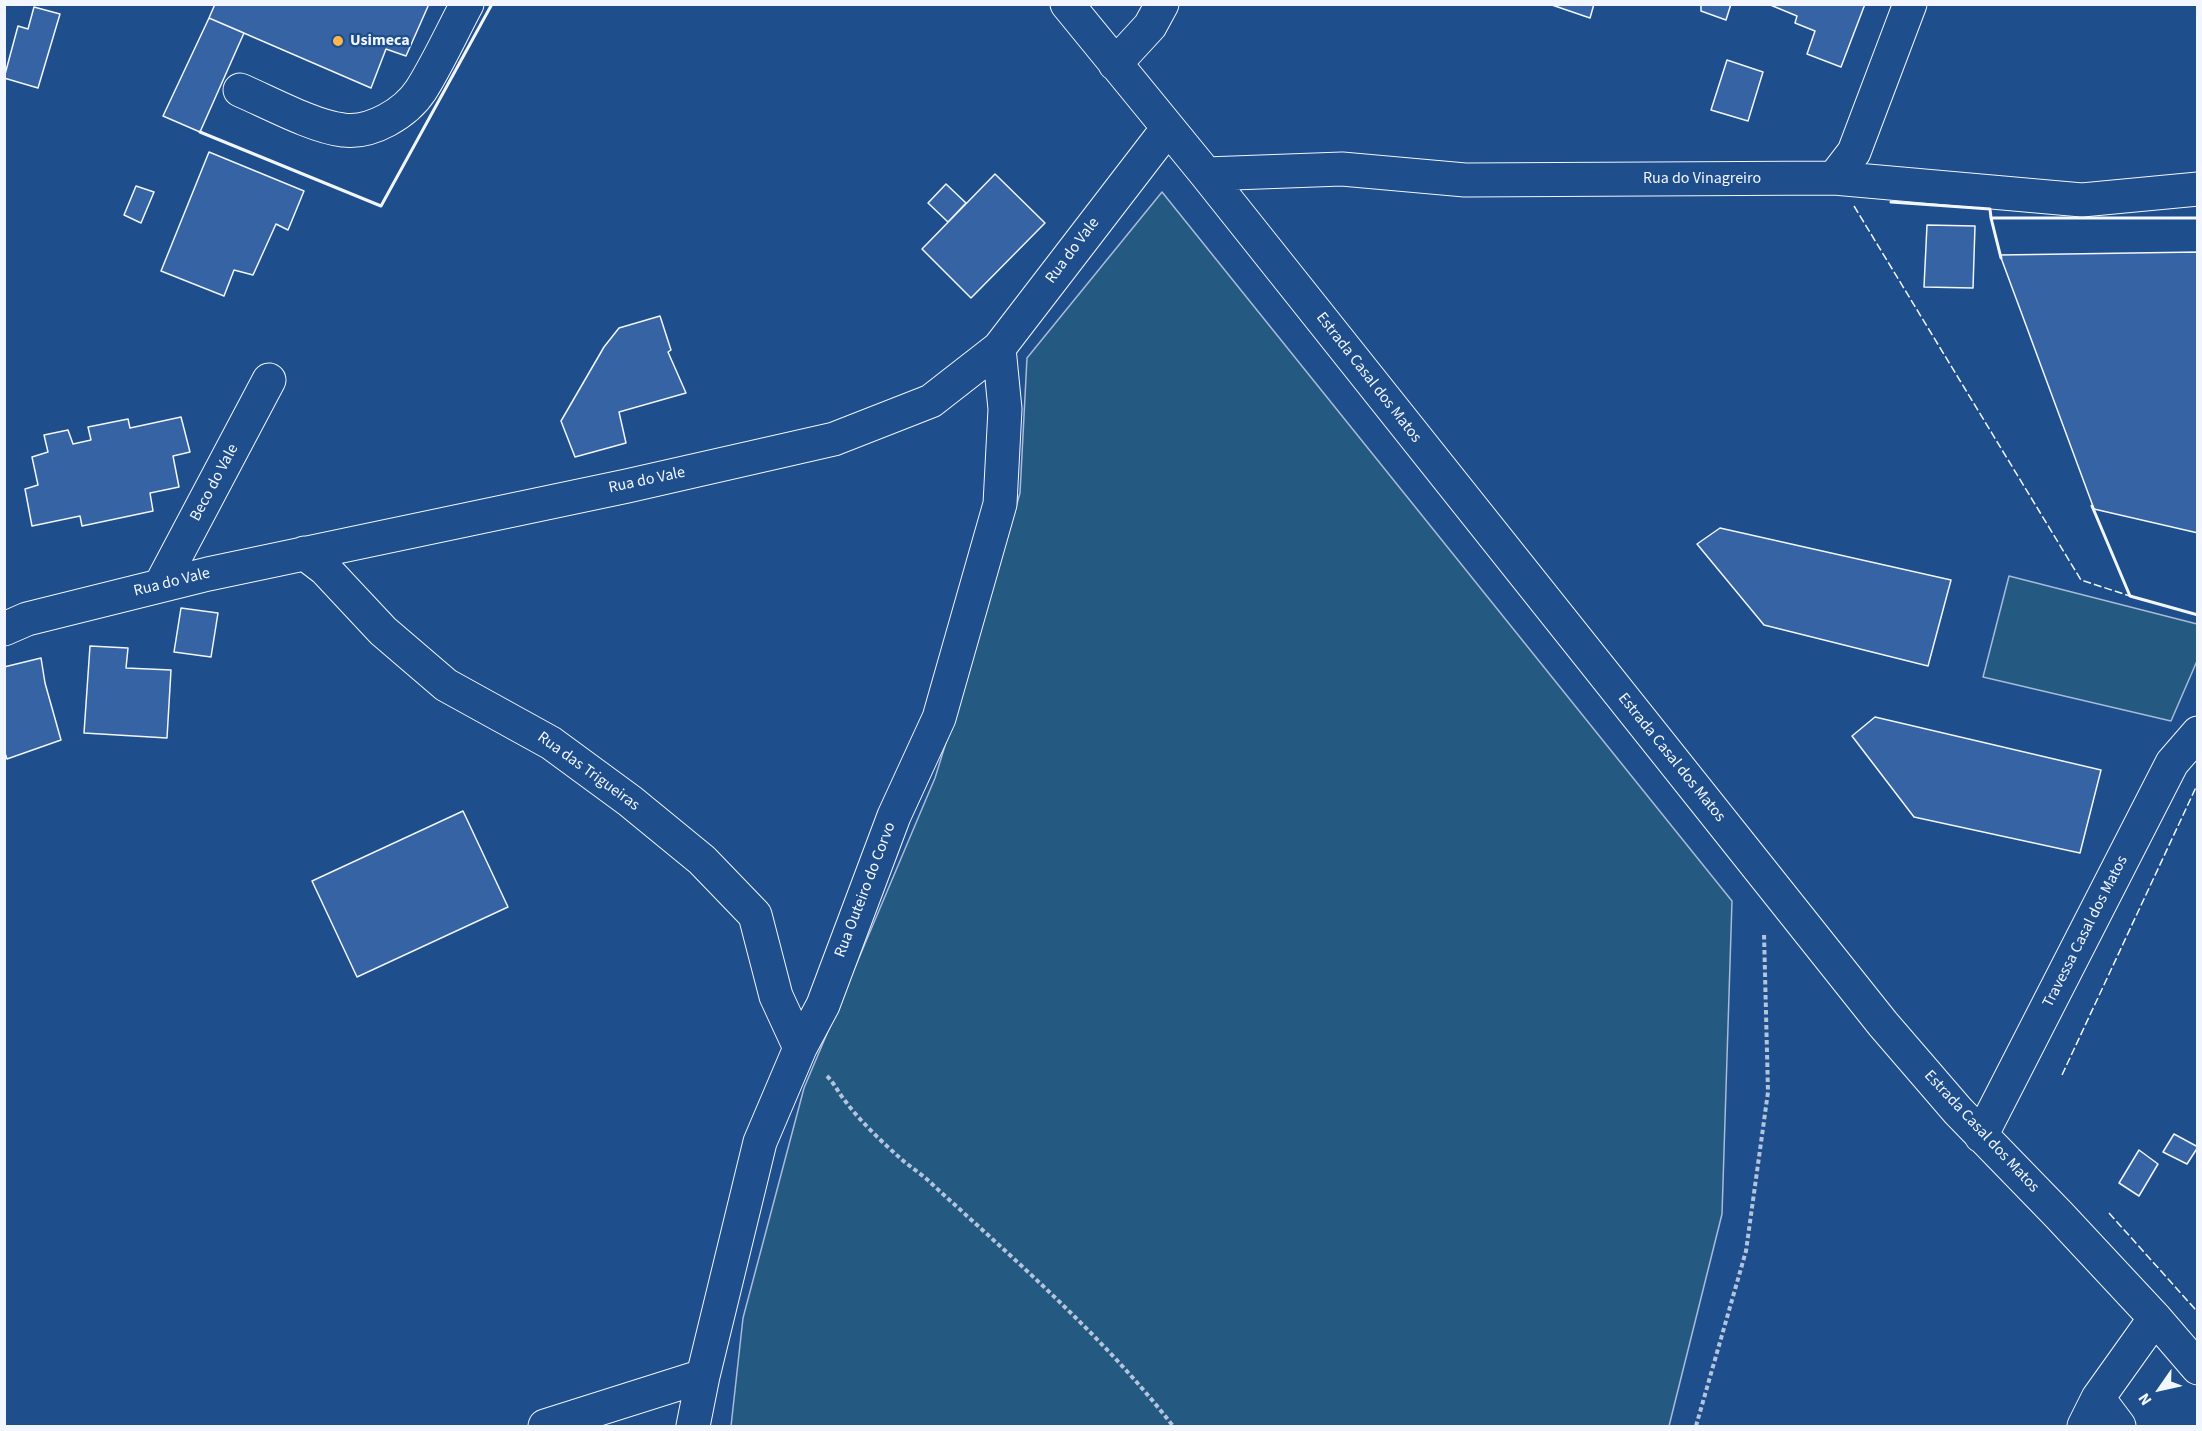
<!DOCTYPE html>
<style>
body{margin:0}
#map{position:relative;width:2202px;height:1431px;overflow:hidden;background:#1f4e8c;font-family:"Source Sans 3",sans-serif}
canvas{display:block}
.frame{position:absolute;inset:0;border:6px solid #f2f6ff;pointer-events:none}
.north{position:absolute;left:2130px;top:1359px;width:60px;height:60px;-webkit-text-stroke:4px #1f4e8c;paint-order:stroke;rotate:236deg;font-size:16px;font-weight:700;line-height:24px;text-align:center;color:#f2f6ff}
.north::after{content:'';display:block;margin:auto;width:21px;height:27px;background:#f2f6ff;clip-path:polygon(50% 0,100% 100%,50% 72%,0 100%)}
</style>
<div id="map">
<canvas width="2202" height="1431"></canvas>
<div class="frame"></div>
<div class="north">N</div>
</div>
<script>
const ctx = document.querySelector('canvas').getContext('2d');
ctx.lineJoin = 'round';
function fill(path, color) { ctx.fillStyle = color; ctx.fill(path, 'evenodd'); }
function stroke(path, color, width, dash) { ctx.strokeStyle = color; ctx.lineWidth = width; ctx.lineCap = dash ? 'butt' : 'round'; ctx.setLineDash(dash || []); ctx.stroke(path); }
function label(font, color, halo, rows, align = 'center') {
  ctx.font = font + ' "Source Sans 3",sans-serif'; ctx.lineWidth = 4.5; ctx.setLineDash([]); ctx.textBaseline = 'middle'; ctx.strokeStyle = halo; ctx.fillStyle = color; for (const [text, x, y, turn = 0] of rows) {
    ctx.save(); ctx.translate(x, y); ctx.rotate((+turn || 0) * Math.PI / 180); ctx.textAlign = isNaN(turn) ? turn : align; if (halo) ctx.strokeText(text, 0, 0); ctx.fillText(text, 0, 0); ctx.restore();
  }
}
const green = new Path2D(`
 M 1162,192 L 1732,901 L 1722,1214 L 1669,1426 L 731,1426 L 743,1318 L 804,1088 L 935,778 L 975,649 L 1020,493 L 1027,358 Z
 M 2009,576 L 2197,624 L 2197,661 L 2171,721 L 1983,677 Z`);
fill(green, '#245a82');
stroke(green, '#a8bbd7', 1.5);
const building = new Path2D(`
 M 215,4 L 429,4 L 406,56 L 386,49 L 371,88 L 209,18 Z
 M 1549,4 L 1594,4 L 1590,18 Z
 M 1701,4 L 1731,4 L 1726,20 L 1701,11 Z
 M 1768,4 L 1865,4 L 1841,67 L 1807,54 L 1815,31 L 1795,23 L 1797,16 Z
 M 34,7 L 60,14 L 38,88 L 4,78 L 18,26 L 28,29 Z
 M 209,18 L 244,33 L 200,132 L 163,116 Z
 M 1727,60 L 1763,72 L 1748,121 L 1711,110 Z
 M 209,152 L 304,191 L 288,230 L 276,224 L 253,275 L 234,270 L 224,296 L 161,271 Z
 M 995,174 L 1045,223 L 971,298 L 922,249 Z
 M 946,184 L 966,203 L 948,222 L 928,203 Z
 M 136,186 L 154,192 L 141,223 L 124,215 Z
 M 1927,225 L 1975,226 L 1973,288 L 1924,287 Z
 M 2198,252 L 2198,533 L 2094,509 L 2000,255 Z
 M 660,316 L 671,350 L 668,352 L 686,393 L 619,412 L 626,443 L 575,457 L 561,421 L 604,347 L 619,328 Z
 M 181,417 L 190,452 L 173,456 L 179,487 L 150,493 L 153,511 L 82,526 L 80,516 L 32,526 L 25,489 L 38,485 L 32,457 L 48,452 L 44,435 L 68,430 L 73,444 L 91,440 L 88,427 L 128,419 L 130,428 Z
 M 1720,528 L 1951,580 L 1928,666 L 1764,625 L 1697,544 Z
 M 181,608 L 218,613 L 211,657 L 174,652 Z
 M 90,646 L 128,648 L 126,668 L 171,670 L 167,738 L 84,733 Z
 M 41,658 L 45,683 L 61,740 L 7,759 L 4,750 L 4,667 Z
 M 1875,717 L 2101,770 L 2080,853 L 1914,817 L 1852,736 Z
 M 463,811 L 508,907 L 357,977 L 312,881 Z
 M 2174,1134 L 2198,1147 L 2187,1164 L 2163,1152 Z
 M 2139,1150 L 2158,1164 L 2139,1196 L 2119,1183 Z`);
fill(building, '#3563a3');
stroke(building, '#f2f6ff', 1.5);
const minor = new Path2D(`
 M 1067,4 L 1206,174 L 1883,1024 L 1958,1111 L 2059,1215 L 2155,1318 L 2198,1368
 M 1115,64 L 1150,26 L 1162,4
 M 240,90 C 268,102 314,127 343,130 C 371,134 406,113 421,90 C 438,63 452,32 467,4
 M 1206,174 L 1342,169 L 1465,180 L 1834,178 L 2082,200 L 2198,189
 M 1834,178 L 1854,152 L 1910,4
 M 304,553 L 325,569 L 383,631 L 446,685 L 551,743 L 630,801 L 702,860 L 755,915 L 776,996 L 800,1048
 M 160,586 L 269,380
 M 4,629 L 27,619 L 208,574 L 627,486 L 834,439 L 931,401 L 999,348 L 1168,128
 M 1981,1136 L 2172,763 L 2198,733
 M 2098,1398 L 2119,1426
 M 545,1426 L 703,1376
 M 693,1426 L 703,1376 L 760,1142 L 800,1048 L 823,1005 L 894,816 L 939,718 L 1000,504 L 1005,409 L 999,348
 M 2084,1426 L 2098,1398 L 2155,1318`);
stroke(minor, '#f2f6ff', 35);
stroke(new Path2D(`
 M 827,1076 C 835,1084 839,1094 846,1102 C 861,1122 881,1141 900,1158 C 910,1167 922,1174 932,1184 C 1016,1261 1103,1336 1173,1426
 M 1696,1426 L 1746,1251 L 1768,1092 L 1764,933`), '#b3c4dc', 4, [4.5, 3]);
stroke(minor, '#1f4e8c', 33);
stroke(new Path2D(`
 M 1854,206 L 2081,580 L 2130,596
 M 2062,1075 L 2198,783
 M 2109,1213 L 2195,1309 L 2198,1309`), '#f2f6ff', 1.5, [8, 3]);
stroke(new Path2D(`
 M 200,132 L 381,206 L 492,4
 M 1891,202 L 1990,209 L 1991,218
 M 2001,258 L 1991,218 L 2198,218
 M 2092,506 L 2130,596 L 2198,615`), '#f2f6ff', 3);
for (const [x, y, r, color] of [
 [338,41,6,"#ffb74d"]
]) { const dot = new Path2D(); dot.arc(x, y, r, 0, 2 * Math.PI); ctx.fillStyle = color; ctx.fill(dot); stroke(dot, '#1f4e8c', 2); }
label('bold 16px', '#f2f6ff', '#1f4e8c', [
 ["Usimeca",350,41]
], 'left');
label('16px', '#f2f6ff', '#1f4e8c', [
 ["Rua do Vinagreiro",1702,179],
 ["Rua do Vale",1073,251,-53],
 ["Estrada Casal dos Matos",1368,378,52],
 ["Rua do Vale",647,481,-12],
 ["Beco do Vale",215,483,-62],
 ["Rua do Vale",172,583,-14],
 ["Estrada Casal dos Matos",1671,758,51],
 ["Rua das Trigueiras",588,772,36],
 ["Rua Outeiro do Corvo",866,890,-69],
 ["Travessa Casal dos Matos",2086,932,-63],
 ["Estrada Casal dos Matos",1981,1132,47]
]);
</script>
